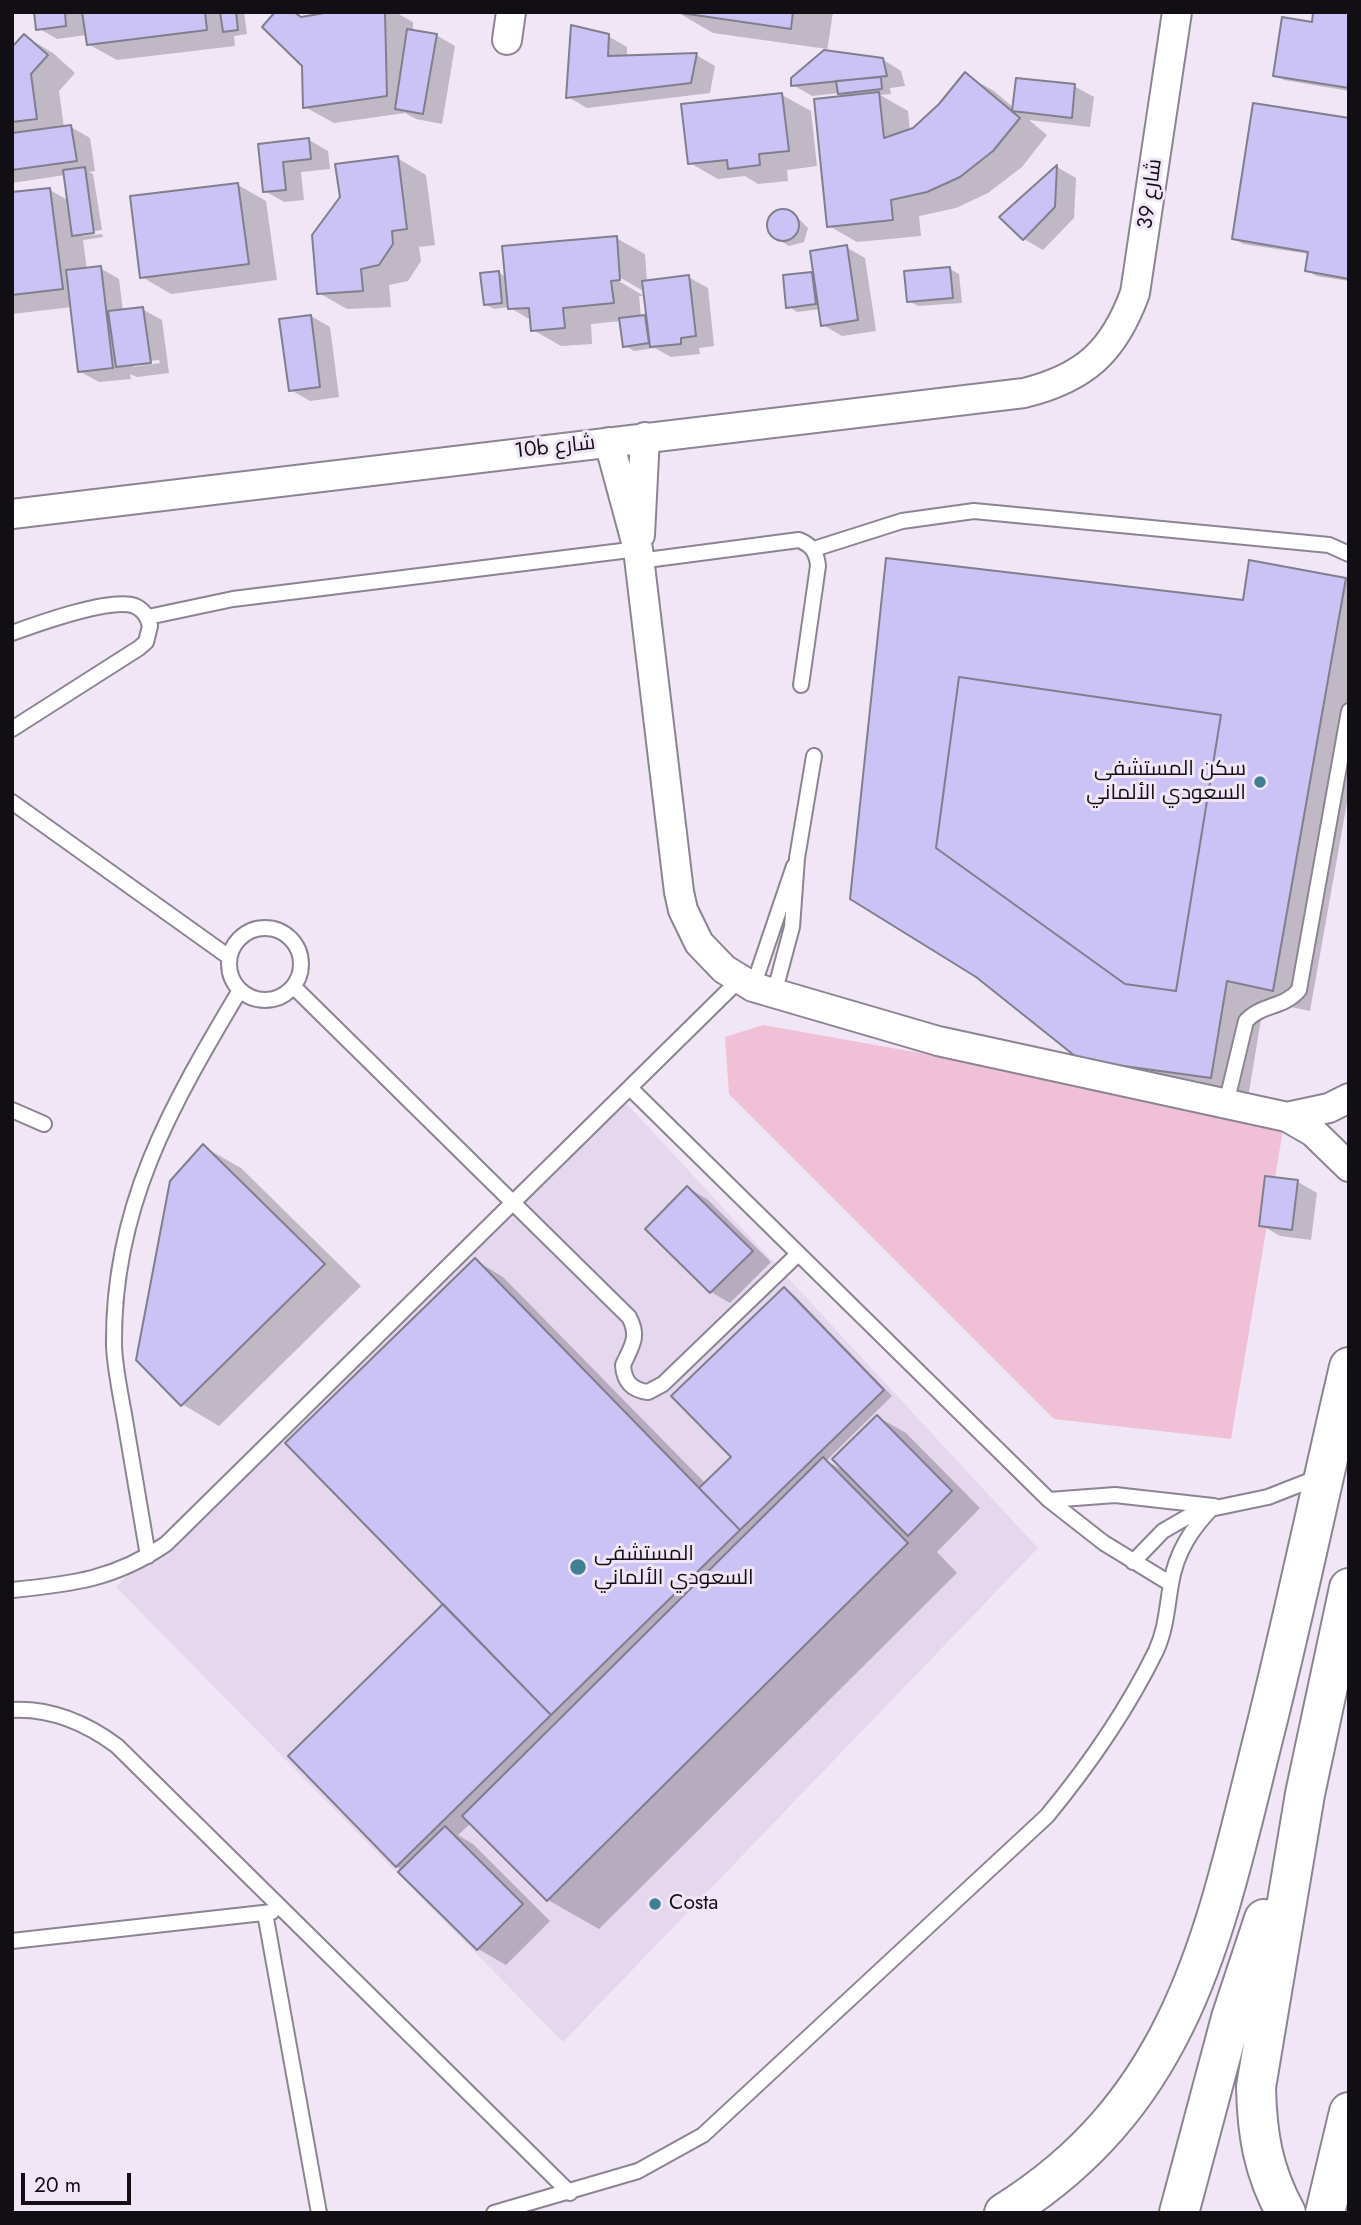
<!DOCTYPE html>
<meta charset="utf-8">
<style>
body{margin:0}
#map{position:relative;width:1361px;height:2225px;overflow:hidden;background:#f0e6f6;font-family:Jost,sans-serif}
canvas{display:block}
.frame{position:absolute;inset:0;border:14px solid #120f14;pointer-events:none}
.scale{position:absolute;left:21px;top:2173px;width:110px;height:32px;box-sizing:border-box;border:4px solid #120f14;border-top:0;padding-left:9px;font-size:21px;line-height:24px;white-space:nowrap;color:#120f14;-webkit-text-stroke:5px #f0e6f6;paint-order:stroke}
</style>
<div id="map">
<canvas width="1361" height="2225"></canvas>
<div class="frame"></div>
<div class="scale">20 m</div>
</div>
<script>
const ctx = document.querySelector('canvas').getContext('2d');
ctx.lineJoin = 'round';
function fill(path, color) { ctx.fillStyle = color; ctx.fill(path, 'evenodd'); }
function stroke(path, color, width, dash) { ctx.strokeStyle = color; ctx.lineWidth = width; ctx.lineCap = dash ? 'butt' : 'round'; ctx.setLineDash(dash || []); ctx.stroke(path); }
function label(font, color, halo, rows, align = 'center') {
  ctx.font = font + ' Jost,Cairo,sans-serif'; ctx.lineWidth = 6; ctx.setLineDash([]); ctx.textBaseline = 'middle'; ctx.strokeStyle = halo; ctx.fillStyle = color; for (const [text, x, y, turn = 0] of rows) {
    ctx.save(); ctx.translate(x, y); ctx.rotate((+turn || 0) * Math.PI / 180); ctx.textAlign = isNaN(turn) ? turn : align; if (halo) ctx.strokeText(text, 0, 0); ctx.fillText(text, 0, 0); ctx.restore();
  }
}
fill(new Path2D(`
 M 614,1090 L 1038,1548 L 563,2042 L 116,1587 Z`), '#e5d8ee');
fill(new Path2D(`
 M 763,1025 L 1285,1118 L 1231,1439 L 1054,1419 L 729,1094 L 725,1037 Z`), '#efc0d6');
fill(new Path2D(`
 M 36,12 L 244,12 L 247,34 L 234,36 L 235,46 L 117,60 L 88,44 L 87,35 L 57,39 L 38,28 Z
 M 342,12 L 395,12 L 413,22 L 413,32 L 436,35 L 455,46 L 442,124 L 416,119 L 405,113 L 334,123 L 305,107 L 301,18 Z
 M 677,12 L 833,12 L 827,52 L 882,59 L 901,71 L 905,86 L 890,88 L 891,94 L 880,95 L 908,111 L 910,131 L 941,105 L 965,75 L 994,91 L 1014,108 L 1074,86 L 1094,97 L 1090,127 L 1029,120 L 1047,135 L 1022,167 L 988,193 L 956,208 L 919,216 L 921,236 L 857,242 L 829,226 L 847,97 L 839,93 L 812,96 L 793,85 L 793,79 L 827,49 L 713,33 Z
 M 1349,12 L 1349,91 L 1284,80 L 1275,75 L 1313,24 Z
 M 24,36 L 53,53 L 75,73 L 59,91 L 64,128 L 71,127 L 90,138 L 95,171 L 89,172 L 93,174 L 102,230 L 82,233 L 82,236 L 102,234 L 103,237 L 83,240 L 87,270 L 100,268 L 119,279 L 123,311 L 142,309 L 162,320 L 169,373 L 137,377 L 130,374 L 131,379 L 99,382 L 79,371 L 72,307 L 12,314 L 12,194 L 50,190 L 69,201 L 65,175 L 12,183 L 12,50 ZM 159,360 L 160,363 L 133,367 L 133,363 Z
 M 608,36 L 627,47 L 627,57 L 696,55 L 715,66 L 710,93 L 587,108 L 568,97 Z
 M 782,95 L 811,111 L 817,166 L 787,170 L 788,181 L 758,184 L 745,176 L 718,179 L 690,163 Z
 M 1349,120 L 1349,281 L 1316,276 L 1307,270 L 1310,254 L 1243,244 L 1234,238 Z
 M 309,140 L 328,151 L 330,169 L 301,172 L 304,200 L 284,202 L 265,191 L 260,145 Z
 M 397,158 L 426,175 L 435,245 L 419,247 L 421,261 L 408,281 L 389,285 L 391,307 L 347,309 L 319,293 Z
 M 1057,167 L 1076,178 L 1074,218 L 1043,250 L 1024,239 L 1001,217 Z
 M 238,185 L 266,201 L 277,280 L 171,294 L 142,277 Z
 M 779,211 L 797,217 L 808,228 L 804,242 L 789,246 L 772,236 L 768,221 Z
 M 616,238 L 645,254 L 647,282 L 688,277 L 708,288 L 714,346 L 699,348 L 700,354 L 671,357 L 655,348 L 634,351 L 625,346 L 621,321 L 591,324 L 592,344 L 561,346 L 533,330 L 532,321 L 509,307 L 494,309 L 485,304 L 498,272 L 506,277 ZM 614,274 L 645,292 L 648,319 L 641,317 L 639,296 L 644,296 L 612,277 Z
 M 846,247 L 865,258 L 876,331 L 842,336 L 823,325 L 820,309 L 797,312 L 788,306 L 812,274 L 815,276 Z
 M 950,269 L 959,274 L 962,303 L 918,306 L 909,301 Z
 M 311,316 L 330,327 L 339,397 L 310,401 L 291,390 Z
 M 1346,580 L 1349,581 L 1349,791 L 1310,1011 L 1264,1001 L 1248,1098 L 1119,1080 L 977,975 L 1245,602 Z
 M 204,1147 L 241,1168 L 361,1286 L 219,1426 L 182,1404 Z
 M 1298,1182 L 1317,1193 L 1311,1240 L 1280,1236 L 1261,1225 Z
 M 688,1188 L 707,1199 L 771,1262 L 730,1303 L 711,1292 Z
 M 475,1260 L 503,1277 L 706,1484 L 733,1457 L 784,1289 L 793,1294 L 892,1396 L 826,1461 L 848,1473 L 878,1417 L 906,1433 L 980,1508 L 937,1552 L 957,1573 L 599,1929 L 548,1900 L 471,1823 L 458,1835 L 473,1844 L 550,1921 L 506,1965 L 478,1949 L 397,1866 L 445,1605 Z`), '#0003');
const building = new Path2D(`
 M 34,12 L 65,12 L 66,26 L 36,30 Z
 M 82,12 L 205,12 L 207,30 L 87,45 Z
 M 220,12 L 236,12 L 238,30 L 223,32 Z
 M 275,12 L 294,12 L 301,17 L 330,12 L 385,12 L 387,96 L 303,108 L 302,66 L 262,27 Z
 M 674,12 L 793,12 L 791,29 Z
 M 1313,12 L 1349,12 L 1349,88 L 1273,76 L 1282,17 L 1312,22 Z
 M 571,25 L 609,34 L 608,56 L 697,53 L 691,83 L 566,98 Z
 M 407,29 L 437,34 L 423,114 L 395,109 Z
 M 24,34 L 48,55 L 31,74 L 37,119 L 12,122 L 12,47 Z
 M 824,50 L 883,58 L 887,76 L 791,86 L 791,78 Z
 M 965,72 L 1020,118 L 993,151 L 960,177 L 927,192 L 891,200 L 893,220 L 827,227 L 814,99 L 879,92 L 884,138 L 913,128 L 939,104 Z
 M 881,77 L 882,89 L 838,94 L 836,81 Z
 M 1016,78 L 1075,84 L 1072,118 L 1012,111 Z
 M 782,93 L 789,151 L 759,154 L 760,165 L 728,169 L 727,160 L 688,164 L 681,104 Z
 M 1253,103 L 1349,118 L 1349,279 L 1305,271 L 1308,252 L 1232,239 Z
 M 71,125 L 77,161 L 12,170 L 12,133 Z
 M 309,138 L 311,159 L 283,162 L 286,190 L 263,192 L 258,144 Z
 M 398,156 L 407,229 L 392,231 L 393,244 L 379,265 L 361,269 L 363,291 L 317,294 L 312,235 L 340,197 L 335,164 Z
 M 1057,165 L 1055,207 L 1023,240 L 999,217 Z
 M 85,167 L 94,233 L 72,236 L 63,170 Z
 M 238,183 L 249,264 L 140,278 L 130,196 Z
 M 50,188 L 63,289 L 12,295 L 12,192 Z
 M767 225a16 16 0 1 1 32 0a16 16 0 1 1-32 0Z
 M 617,236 L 620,280 L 611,281 L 614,303 L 563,308 L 565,328 L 531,331 L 529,308 L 508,309 L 502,246 Z
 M 847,245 L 858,320 L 821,326 L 810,251 Z
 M 101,266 L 113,368 L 78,372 L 66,270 Z
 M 950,267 L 953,298 L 907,302 L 904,271 Z
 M 499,271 L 502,303 L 484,305 L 480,273 Z
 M 812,272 L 816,304 L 786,308 L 783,275 Z
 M 689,275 L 696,336 L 681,338 L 681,344 L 650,347 L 642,281 Z
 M 143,307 L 151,363 L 116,367 L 108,311 Z
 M 311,315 L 320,387 L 289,391 L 279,319 Z
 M 645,315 L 649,343 L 623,347 L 619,318 Z
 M 886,558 L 1243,600 L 1249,560 L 1346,578 L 1273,991 L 1227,981 L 1211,1078 L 1080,1060 L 976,977 L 850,899 ZM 959,677 L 1221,715 L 1176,991 L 1125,984 L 936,848 Z
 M 959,677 L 1221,715 L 1176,991 L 1125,984 L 936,848 Z
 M 203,1144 L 325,1264 L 181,1406 L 136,1360 L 170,1181 Z
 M 1265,1176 L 1298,1180 L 1292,1230 L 1259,1226 Z
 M 687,1186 L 753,1251 L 710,1293 L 645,1229 Z
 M 475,1258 L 740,1530 L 551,1715 L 285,1443 Z
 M 784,1287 L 884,1390 L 740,1530 L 699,1488 L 731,1457 L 671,1396 Z
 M 877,1415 L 952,1491 L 908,1536 L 832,1459 Z
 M 823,1457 L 908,1543 L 547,1901 L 462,1816 Z
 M 443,1604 L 551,1715 L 396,1867 L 288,1756 Z
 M 445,1826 L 523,1904 L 477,1950 L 398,1872 Z`);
fill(building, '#cbc2f5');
stroke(building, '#817e8e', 2);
const lane = new Path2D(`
 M 814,549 L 902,521 L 974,511 L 1329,545 L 1349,554
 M 639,561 L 799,540 C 812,545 817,553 818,566 L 801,685
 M 148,617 L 233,599 L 638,549
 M 12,633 C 37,624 111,597 135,606 C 144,610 148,617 150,626 L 146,642 L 139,648 L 12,729
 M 12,802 L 229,957
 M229 964a36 36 0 1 1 72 0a36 36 0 1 1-72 0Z
 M 294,987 L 629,1317 C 640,1337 631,1347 623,1365 C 624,1382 632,1390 648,1392 L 663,1384 L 798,1254
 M 753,987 L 794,866
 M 774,994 L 792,927 L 797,858 L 814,756
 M 630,1088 L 1049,1500 L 1104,1543 L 1171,1584
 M 1226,1104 L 1246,1021 C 1261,1004 1284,1008 1299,990 L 1349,711
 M 12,1110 L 44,1124
 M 1049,1500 L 1115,1495 L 1213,1506
 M 148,1556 C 140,1511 133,1465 125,1420 C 121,1396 115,1370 114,1346 C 112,1207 171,1106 240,990
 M 1133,1562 L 1163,1531 L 1196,1512 L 1268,1497 L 1319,1477
 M 12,1590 C 73,1584 115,1579 166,1544 L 739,980
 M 12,1710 C 52,1708 86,1723 117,1746 L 570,2193
 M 265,1913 L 319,2213
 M 12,1941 L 272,1912
 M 494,2213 L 638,2171 L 703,2135 L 1047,1816 C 1089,1765 1127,1710 1156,1651 C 1166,1629 1167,1607 1171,1584 C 1176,1552 1192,1528 1214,1506`);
const street = new Path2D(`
 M 507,40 L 511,12
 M 609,442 L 638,549 L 679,892 L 683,910 L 699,943 L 724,969 L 753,987 L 938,1041 L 1287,1117 L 1313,1132 L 1349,1167
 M 12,514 L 1024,393 C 1085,378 1114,351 1135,293 L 1177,12
 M 640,535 L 645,437
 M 1287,1117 L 1329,1108 L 1349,1098`);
const secondary = new Path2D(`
 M 1004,2213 C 1185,2100 1215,1931 1263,1739 C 1294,1616 1320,1491 1349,1367
 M 1179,2213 L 1231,2018 L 1264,1919
 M 1286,2213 C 1263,2171 1257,2134 1256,2087 L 1305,1794 L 1349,1588`);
const primary = new Path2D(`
 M 1325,2213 L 1349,2112`);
stroke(lane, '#8c8492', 18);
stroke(street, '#8c8492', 32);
stroke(secondary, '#8c8492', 42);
stroke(primary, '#8c8492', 42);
stroke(lane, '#fff', 14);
stroke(street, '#fff', 28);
stroke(secondary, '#fff', 38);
stroke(primary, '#fff', 38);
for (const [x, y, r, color] of [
 [1260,782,7,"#3f8192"],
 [578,1567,9,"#3f8192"],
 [655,1904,7,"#3f8192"]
]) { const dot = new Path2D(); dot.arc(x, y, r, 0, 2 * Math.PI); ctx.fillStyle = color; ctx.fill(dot); stroke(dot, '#f0e6f6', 2.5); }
label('21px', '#120f14', '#f0e6f6', [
 ["شارع 39",1151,194,-82],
 ["10b شارع",555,448,-6]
]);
label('21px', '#120f14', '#f0e6f6', [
 ["سكن المستشفى",1246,770,"right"],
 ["السعودي الألماني",1246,794,"right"],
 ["المستشفى",594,1555],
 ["السعودي الألماني",594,1579],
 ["Costa",669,1904]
], 'left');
</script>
